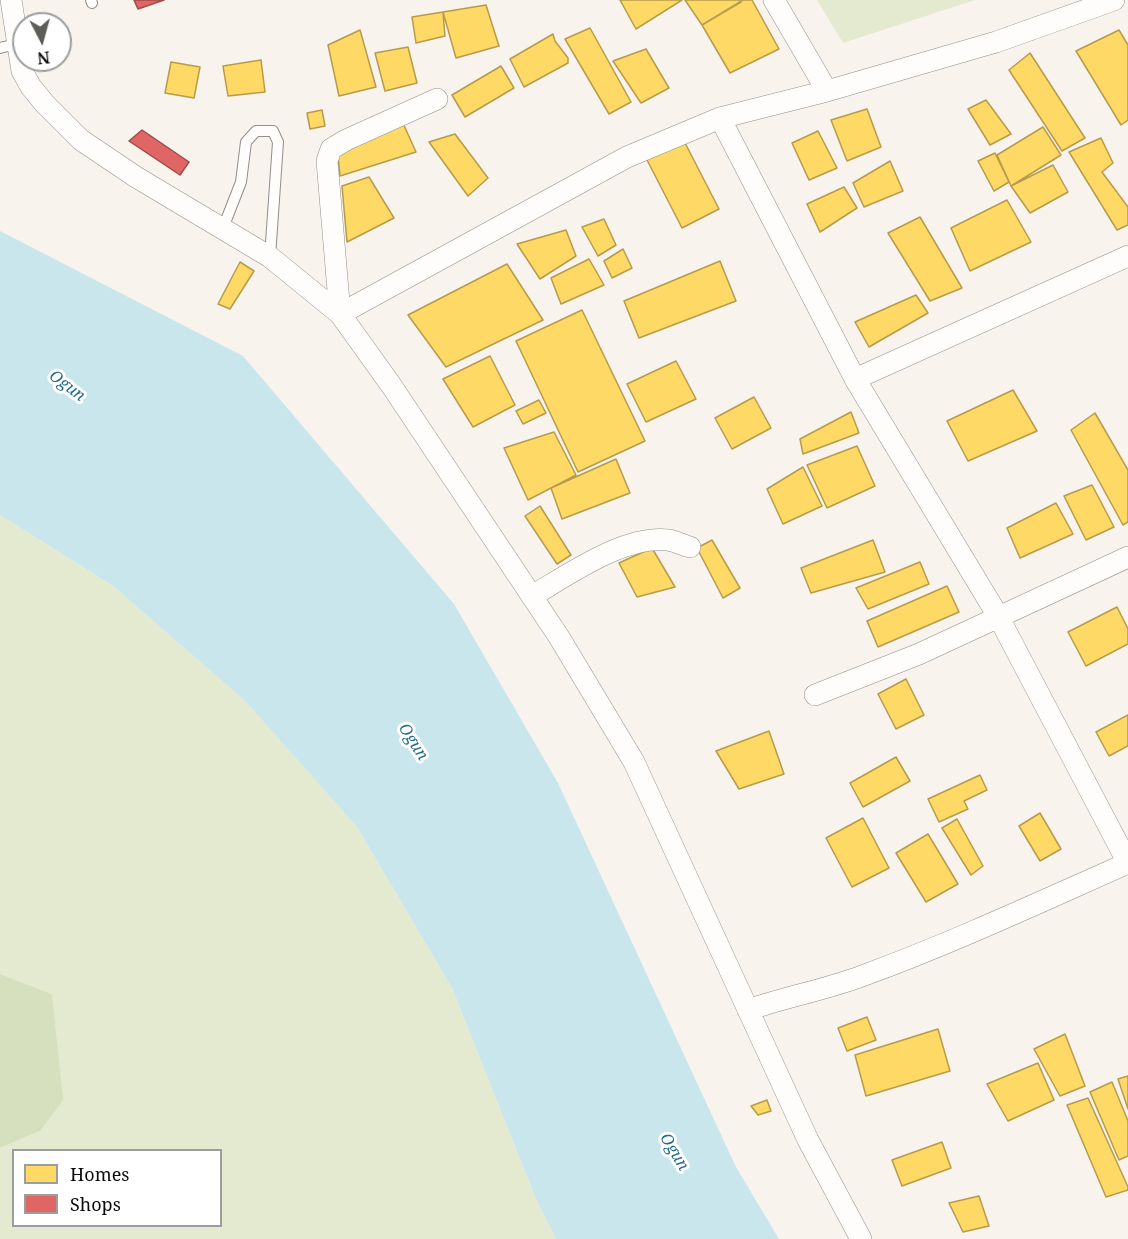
<!DOCTYPE html>
<style>
body{margin:0}
#map{position:relative;width:1128px;height:1239px;overflow:hidden;background:#f8f4ed;font-family:"Noto Serif",serif}
canvas{display:block}
.legend{position:absolute;left:12px;top:1149px;width:210px;height:78px;box-sizing:border-box;background:#fff;border:2px solid #9d9d9d;margin:0;padding:8px 10px;list-style:none;font-size:18px;color:#0a0a0a}
.legend li{display:flex;align-items:center;gap:12px;height:30px}
.legend b{width:30px;border:2px solid #9d9d9d}
.north{position:absolute;left:12px;top:12px;width:60px;height:60px;box-sizing:border-box;background:#fff;border:2px solid #9d9d9d;border-radius:50%;rotate:174deg;font-size:16px;font-weight:700;line-height:24px;text-align:center;color:#0a0a0a}
.north::after{content:'';display:block;margin:auto;width:21px;height:27px;background:#5d5c59;clip-path:polygon(50% 0,100% 100%,50% 72%,0 100%)}
</style>
<div id="map">
<canvas width="1128" height="1239"></canvas>
<ul class="legend">
<li><b style="height:16px;background:#ffd966"></b>Homes</li>
<li><b style="height:16px;background:#e06666"></b>Shops</li>
</ul>
<div class="north">N</div>
</div>
<script>
const ctx = document.querySelector('canvas').getContext('2d');
ctx.lineJoin = 'round';
function fill(path, color) { ctx.fillStyle = color; ctx.fill(path, 'evenodd'); }
function stroke(path, color, width, dash) { ctx.strokeStyle = color; ctx.lineWidth = width; ctx.lineCap = dash ? 'butt' : 'round'; ctx.setLineDash(dash || []); ctx.stroke(path); }
function label(font, color, halo, rows, align = 'center') {
  ctx.font = font + ' "Noto Serif",serif'; ctx.lineWidth = 6; ctx.setLineDash([]); ctx.textBaseline = 'middle'; ctx.strokeStyle = halo; ctx.fillStyle = color; for (const [text, x, y, turn = 0] of rows) {
    ctx.save(); ctx.translate(x, y); ctx.rotate((+turn || 0) * Math.PI / 180); ctx.textAlign = isNaN(turn) ? turn : align; if (halo) ctx.strokeText(text, 0, 0); ctx.fillText(text, 0, 0); ctx.restore();
  }
}
fill(new Path2D(`
 M 817,0 L 975,0 L 843,43 Z
 M 0,515 L 113,586 L 244,700 L 357,827 L 452,988 L 536,1199 L 556,1239 L 0,1239 L 0,1148 L 40,1131 L 52,994 L 0,974 ZM 14,1150 L 220,1150 L 220,1226 L 14,1226 Z`), '#e4ead0');
fill(new Path2D(`
 M 0,974 L 52,994 L 63,1100 L 40,1131 L 0,1148 Z`), '#d6e0bf');
fill(new Path2D(`
 M 0,231 L 243,356 L 454,604 L 558,783 L 736,1167 L 779,1239 L 556,1239 L 536,1199 L 452,988 L 357,827 L 244,700 L 113,586 L 0,515 Z`), '#c9e6ec');
const homes = new Path2D(`
 M 620,0 L 682,0 L 636,29 Z
 M 685,0 L 739,0 L 741,2 L 702,25 Z
 M 743,0 L 752,0 L 779,49 L 730,73 L 702,25 Z
 M 486,5 L 499,46 L 456,58 L 443,12 Z
 M 443,12 L 445,36 L 416,43 L 412,17 Z
 M 590,28 L 631,102 L 609,114 L 565,39 Z
 M 360,30 L 376,87 L 339,96 L 328,45 Z
 M 1119,30 L 1128,45 L 1128,120 L 1121,125 L 1076,51 Z
 M 553,34 L 555,41 L 568,58 L 568,63 L 524,87 L 510,59 Z
 M 408,47 L 417,83 L 385,91 L 375,53 Z
 M 646,49 L 669,88 L 641,103 L 613,61 Z
 M 1030,53 L 1085,138 L 1062,151 L 1009,70 Z
 M 261,60 L 265,92 L 228,96 L 223,66 Z
 M 171,62 L 200,67 L 194,98 L 165,93 Z
 M 501,66 L 514,88 L 465,117 L 452,95 Z
 M 986,100 L 1011,134 L 990,145 L 968,109 Z
 M 867,109 L 881,147 L 847,161 L 831,120 Z
 M 322,110 L 325,126 L 310,129 L 307,113 Z
 M 402,121 L 416,152 L 340,176 L 337,146 Z
 M 1043,127 L 1061,155 L 1011,186 L 997,155 Z
 M 818,131 L 837,168 L 809,180 L 792,143 Z
 M 455,134 L 488,178 L 468,196 L 429,142 Z
 M 1101,138 L 1113,163 L 1102,172 L 1128,207 L 1128,225 L 1117,230 L 1069,152 Z
 M 683,139 L 719,209 L 682,228 L 646,158 Z
 M 995,153 L 1009,182 L 994,191 L 978,161 Z
 M 890,161 L 903,191 L 864,207 L 853,183 Z
 M 1053,165 L 1068,192 L 1030,213 L 1011,186 Z
 M 369,177 L 394,218 L 347,242 L 342,186 Z
 M 844,187 L 857,208 L 820,232 L 807,204 Z
 M 1007,200 L 1031,242 L 970,271 L 951,228 Z
 M 920,217 L 962,288 L 930,301 L 888,233 Z
 M 604,219 L 616,245 L 598,256 L 582,227 Z
 M 566,230 L 576,256 L 540,279 L 517,244 Z
 M 623,249 L 632,268 L 612,278 L 604,261 Z
 M 589,259 L 604,285 L 561,304 L 551,278 Z
 M 720,261 L 736,301 L 639,338 L 624,301 Z
 M 240,262 L 254,271 L 230,309 L 218,304 Z
 M 507,264 L 543,320 L 446,367 L 408,315 Z
 M 916,295 L 928,313 L 869,347 L 855,322 Z
 M 582,310 L 645,441 L 578,472 L 516,341 Z
 M 490,356 L 515,405 L 473,427 L 443,379 Z
 M 676,361 L 696,399 L 646,422 L 627,384 Z
 M 1013,390 L 1037,431 L 968,461 L 947,421 Z
 M 754,397 L 771,428 L 732,449 L 715,418 Z
 M 539,400 L 546,413 L 523,424 L 516,411 Z
 M 851,412 L 859,433 L 803,454 L 800,439 Z
 M 1095,413 L 1128,470 L 1128,522 L 1123,525 L 1071,430 Z
 M 554,432 L 576,475 L 528,500 L 504,448 Z
 M 857,446 L 875,486 L 827,508 L 807,465 Z
 M 616,459 L 630,493 L 562,519 L 551,488 Z
 M 803,467 L 822,506 L 783,524 L 767,489 Z
 M 1092,485 L 1114,527 L 1086,540 L 1064,496 Z
 M 1056,503 L 1073,534 L 1020,558 L 1007,528 Z
 M 540,506 L 571,555 L 557,564 L 525,516 Z
 M 712,540 L 740,588 L 723,598 L 697,548 Z
 M 873,540 L 885,572 L 811,593 L 801,568 Z
 M 652,548 L 675,587 L 637,597 L 619,563 Z
 M 920,562 L 929,584 L 868,609 L 856,588 Z
 M 947,586 L 959,612 L 878,647 L 867,621 Z
 M 1117,607 L 1128,629 L 1128,644 L 1086,666 L 1068,632 Z
 M 906,679 L 924,715 L 896,729 L 878,694 Z
 M 1128,715 L 1128,746 L 1109,756 L 1096,732 Z
 M 769,731 L 784,774 L 739,789 L 716,751 Z
 M 896,757 L 910,781 L 863,807 L 850,783 Z
 M 980,775 L 987,790 L 964,801 L 968,809 L 939,822 L 928,799 Z
 M 1040,813 L 1061,849 L 1040,861 L 1019,826 Z
 M 863,818 L 889,868 L 852,887 L 826,838 Z
 M 957,819 L 983,866 L 971,875 L 942,828 Z
 M 928,834 L 958,884 L 926,902 L 896,853 Z
 M 867,1017 L 876,1040 L 847,1051 L 838,1028 Z
 M 938,1029 L 950,1071 L 866,1096 L 855,1055 Z
 M 1065,1034 L 1085,1086 L 1060,1096 L 1034,1049 Z
 M 1038,1063 L 1054,1100 L 1008,1121 L 987,1084 Z
 M 1128,1076 L 1128,1109 L 1118,1079 Z
 M 1112,1082 L 1128,1121 L 1128,1156 L 1119,1160 L 1090,1092 Z
 M 1088,1098 L 1128,1187 L 1128,1190 L 1106,1197 L 1067,1105 Z
 M 767,1100 L 771,1111 L 758,1115 L 751,1106 Z
 M 942,1142 L 951,1168 L 902,1186 L 892,1160 Z
 M 979,1196 L 989,1226 L 963,1232 L 949,1203 Z`);
fill(homes, '#ffd966');
stroke(homes, '#b69b4a', 1.5);
const shops = new Path2D(`
 M 134,0 L 164,0 L 138,9 Z
 M 142,130 L 189,162 L 180,175 L 129,141 Z`);
fill(shops, '#e06666');
stroke(shops, '#a04a4a', 1.5);
const service = new Path2D(`
 M 91,0 L 92,3
 M 0,48 L 17,44
 M 223,228 L 241,182 L 246,142 L 256,131 L 273,131 L 278,142 L 270,257`);
const minor = new Path2D(`
 M 11,0 L 22,71 L 31,87 L 45,104 L 81,140 L 136,177 L 270,257 L 340,314 L 391,385 L 559,637 L 634,762 L 808,1140 L 861,1239
 M 774,0 L 827,91
 M 437,99 L 346,140 L 331,149 L 327,161 L 340,314 L 627,157 L 720,118 L 827,91 L 996,42 L 1114,0
 M 720,118 L 855,379 L 998,616 L 1128,863
 M 855,379 L 1128,256
 M 532,596 C 568,575 624,535 668,540 C 675,541 683,545 690,547
 M 815,695 L 919,654 L 1128,557
 M 748,1010 C 785,997 825,990 862,976 C 952,943 1040,902 1128,863`);
stroke(service, '#918f8c', 12);
stroke(minor, '#918f8c', 22);
stroke(service, '#fefdfc', 10);
stroke(minor, '#fefdfc', 21);
label('italic 16px', '#256c89', '#fff', [
 ["Ogun",67,386,37],
 ["Ogun",413,742,57],
 ["Ogun",674,1152,59]
]);
</script>
